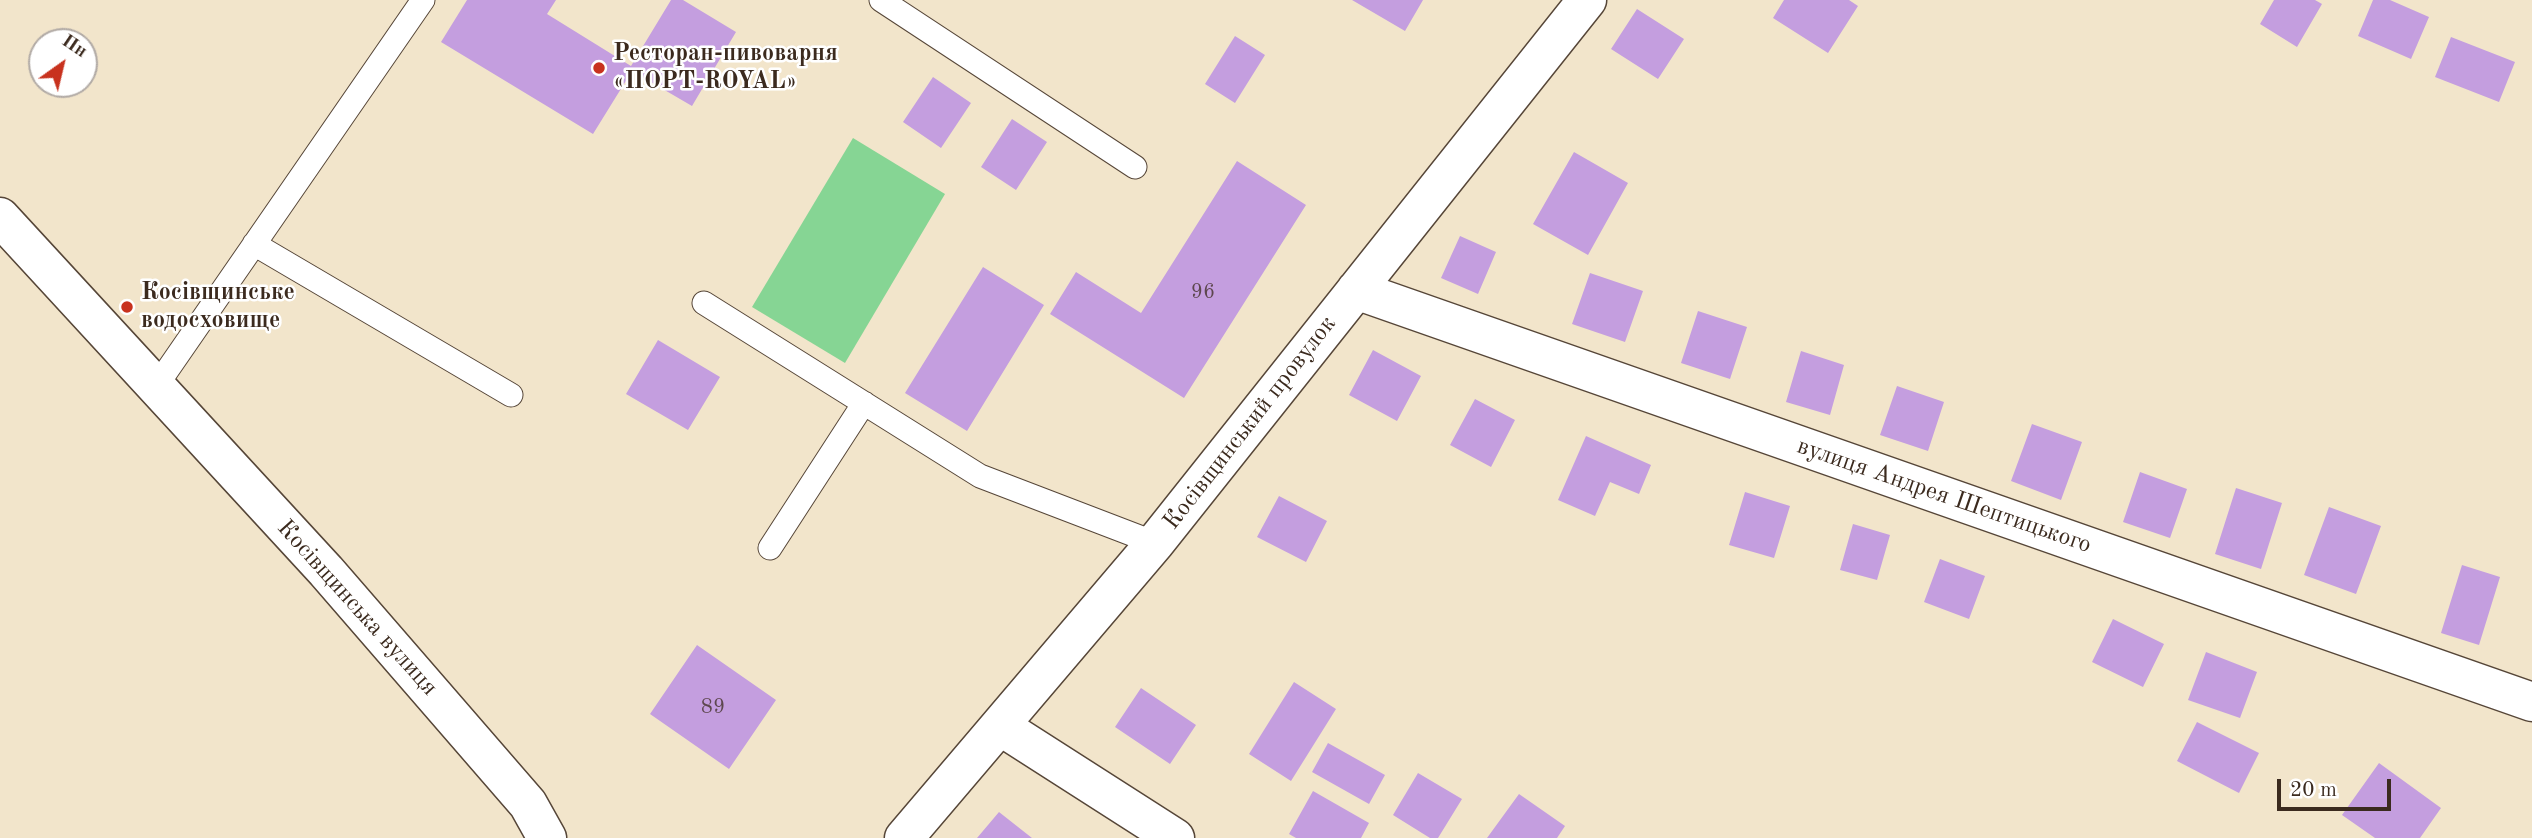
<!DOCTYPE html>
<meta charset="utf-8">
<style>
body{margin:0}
#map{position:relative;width:2532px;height:838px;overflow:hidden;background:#f2e5cb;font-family:"Old Standard TT",serif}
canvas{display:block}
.north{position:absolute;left:28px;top:28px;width:70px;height:70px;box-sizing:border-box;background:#fff;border:2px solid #b1aaa5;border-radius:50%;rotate:34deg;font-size:19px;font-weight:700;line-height:28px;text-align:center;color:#3b2a1e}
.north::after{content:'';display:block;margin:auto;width:24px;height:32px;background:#c8321e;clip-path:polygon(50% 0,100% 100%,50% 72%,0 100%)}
.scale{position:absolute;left:2277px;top:779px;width:114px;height:32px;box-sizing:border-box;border:4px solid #3b2a1e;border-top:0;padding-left:9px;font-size:21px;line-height:24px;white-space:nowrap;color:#3b2a1e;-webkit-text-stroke:5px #fff;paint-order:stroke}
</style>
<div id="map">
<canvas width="2532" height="838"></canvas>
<div class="north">Пн</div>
<div class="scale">20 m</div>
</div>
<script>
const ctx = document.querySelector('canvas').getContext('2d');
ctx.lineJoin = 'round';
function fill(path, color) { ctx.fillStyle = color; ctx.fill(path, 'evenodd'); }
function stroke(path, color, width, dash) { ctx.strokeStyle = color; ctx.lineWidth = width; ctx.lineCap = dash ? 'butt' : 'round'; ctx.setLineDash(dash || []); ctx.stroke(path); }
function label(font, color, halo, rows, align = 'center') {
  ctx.font = font + ' "Old Standard TT",serif'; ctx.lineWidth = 5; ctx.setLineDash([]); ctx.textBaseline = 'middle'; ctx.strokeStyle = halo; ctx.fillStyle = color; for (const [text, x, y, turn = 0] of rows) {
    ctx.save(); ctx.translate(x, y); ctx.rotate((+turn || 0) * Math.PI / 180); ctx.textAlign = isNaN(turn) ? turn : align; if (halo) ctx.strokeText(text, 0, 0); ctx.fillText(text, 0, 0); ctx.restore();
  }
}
fill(new Path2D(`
 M 853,138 L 945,194 L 845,363 L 752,307 Z`), '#86d594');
fill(new Path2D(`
 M 467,0 L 556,0 L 547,14 L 631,66 L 671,0 L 683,0 L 736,32 L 692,106 L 632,71 L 593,134 L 441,42 Z
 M 1352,0 L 1423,0 L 1405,31 Z
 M 1784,0 L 1849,0 L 1858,6 L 1828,53 L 1773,18 Z
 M 2274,0 L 2315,0 L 2322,4 L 2297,47 L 2260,24 Z
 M 2373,0 L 2390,0 L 2429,17 L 2411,59 L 2358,36 Z
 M 1637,9 L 1684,39 L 1658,79 L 1611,49 Z
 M 1235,36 L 1265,55 L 1235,103 L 1205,84 Z
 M 2451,37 L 2515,62 L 2499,102 L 2435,77 Z
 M 933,77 L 971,103 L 941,148 L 903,122 Z
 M 1012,119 L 1047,142 L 1016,190 L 981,167 Z
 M 1574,152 L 1628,183 L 1588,255 L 1533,224 Z
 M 1237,161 L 1306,205 L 1184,398 L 1050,314 L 1076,272 L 1141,313 Z
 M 1460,236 L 1496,252 L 1478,294 L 1441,278 Z
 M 983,267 L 1044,305 L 967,431 L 905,393 Z
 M 1590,273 L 1643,291 L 1625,342 L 1572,324 Z
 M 1698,311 L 1747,327 L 1730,379 L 1681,363 Z
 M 658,340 L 720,377 L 688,430 L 626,394 Z
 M 1373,350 L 1421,376 L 1397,421 L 1349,395 Z
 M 1801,351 L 1844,365 L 1830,415 L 1786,402 Z
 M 1897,386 L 1944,402 L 1928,451 L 1880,435 Z
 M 1475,399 L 1515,420 L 1491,467 L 1450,445 Z
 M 2032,424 L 2082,442 L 2061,500 L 2011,481 Z
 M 1586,436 L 1651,465 L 1639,494 L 1610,482 L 1595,516 L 1558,500 Z
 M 2140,472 L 2187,489 L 2170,538 L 2123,522 Z
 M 2236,488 L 2282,503 L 2261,569 L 2215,554 Z
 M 1745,492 L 1790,506 L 1774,558 L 1729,545 Z
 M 1279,496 L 1327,521 L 1306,562 L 1257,537 Z
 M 2329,507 L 2381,526 L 2356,594 L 2304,575 Z
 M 1853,524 L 1890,535 L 1877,580 L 1840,570 Z
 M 1940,559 L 1985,576 L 1969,619 L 1924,602 Z
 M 2462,565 L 2500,577 L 2479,645 L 2441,633 Z
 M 2113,619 L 2164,644 L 2143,687 L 2092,662 Z
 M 697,645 L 776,700 L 729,769 L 650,714 Z
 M 2206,652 L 2257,672 L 2240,718 L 2188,700 Z
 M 1294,682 L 1336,709 L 1291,781 L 1249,754 Z
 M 1141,688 L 1196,725 L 1170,764 L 1115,727 Z
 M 2197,722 L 2259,753 L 2239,793 L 2177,761 Z
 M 1328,743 L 1385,775 L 1369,804 L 1312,772 Z
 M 2379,763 L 2441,808 L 2420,838 L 2375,838 L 2342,815 Z
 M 1418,773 L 1462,799 L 1438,838 L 1430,838 L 1393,815 Z
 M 1313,791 L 1369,823 L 1361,838 L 1296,838 L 1289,834 Z
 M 1519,794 L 1565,826 L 1557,838 L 1487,838 Z
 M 999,812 L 1032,838 L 977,838 Z`), '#c49edf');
const lane = new Path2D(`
 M 881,0 L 1135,167
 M 254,244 L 511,395
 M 704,303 L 980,476 L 1155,543
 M 155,388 L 423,0
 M 770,548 L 864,403`);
const street = new Path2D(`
 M 1356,290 L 2532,702
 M 1000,726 L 1175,838
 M 904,838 L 1155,543 L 1587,0`);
const secondary = new Path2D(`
 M 0,217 L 326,571 L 528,804 L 547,838`);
stroke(lane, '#564638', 25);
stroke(street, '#564638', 41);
stroke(secondary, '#564638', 41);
stroke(lane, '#fff', 23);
stroke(street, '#fff', 38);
stroke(secondary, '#fff', 38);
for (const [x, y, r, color] of [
 [599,68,7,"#c8321e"],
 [127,307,7,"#c8321e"]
]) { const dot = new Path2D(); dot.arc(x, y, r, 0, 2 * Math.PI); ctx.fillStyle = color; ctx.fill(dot); stroke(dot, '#fff', 2.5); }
label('21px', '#5d474e', null, [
 ["96",1203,292],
 ["89",713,707]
]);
label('bold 24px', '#3b2a1e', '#fff', [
 ["Ресторан-пивоварня",613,54],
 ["«ПОРТ-ROYAL»",613,82],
 ["Косівщинське",141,293],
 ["водосховище",141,321]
], 'left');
label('24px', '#3b2a1e', '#fff', [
 ["Косівщинський провулок",1250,423,-52],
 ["вулиця Андрея Шептицького",1944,496,19],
 ["Косівщинська вулиця",357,608,48]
]);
</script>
